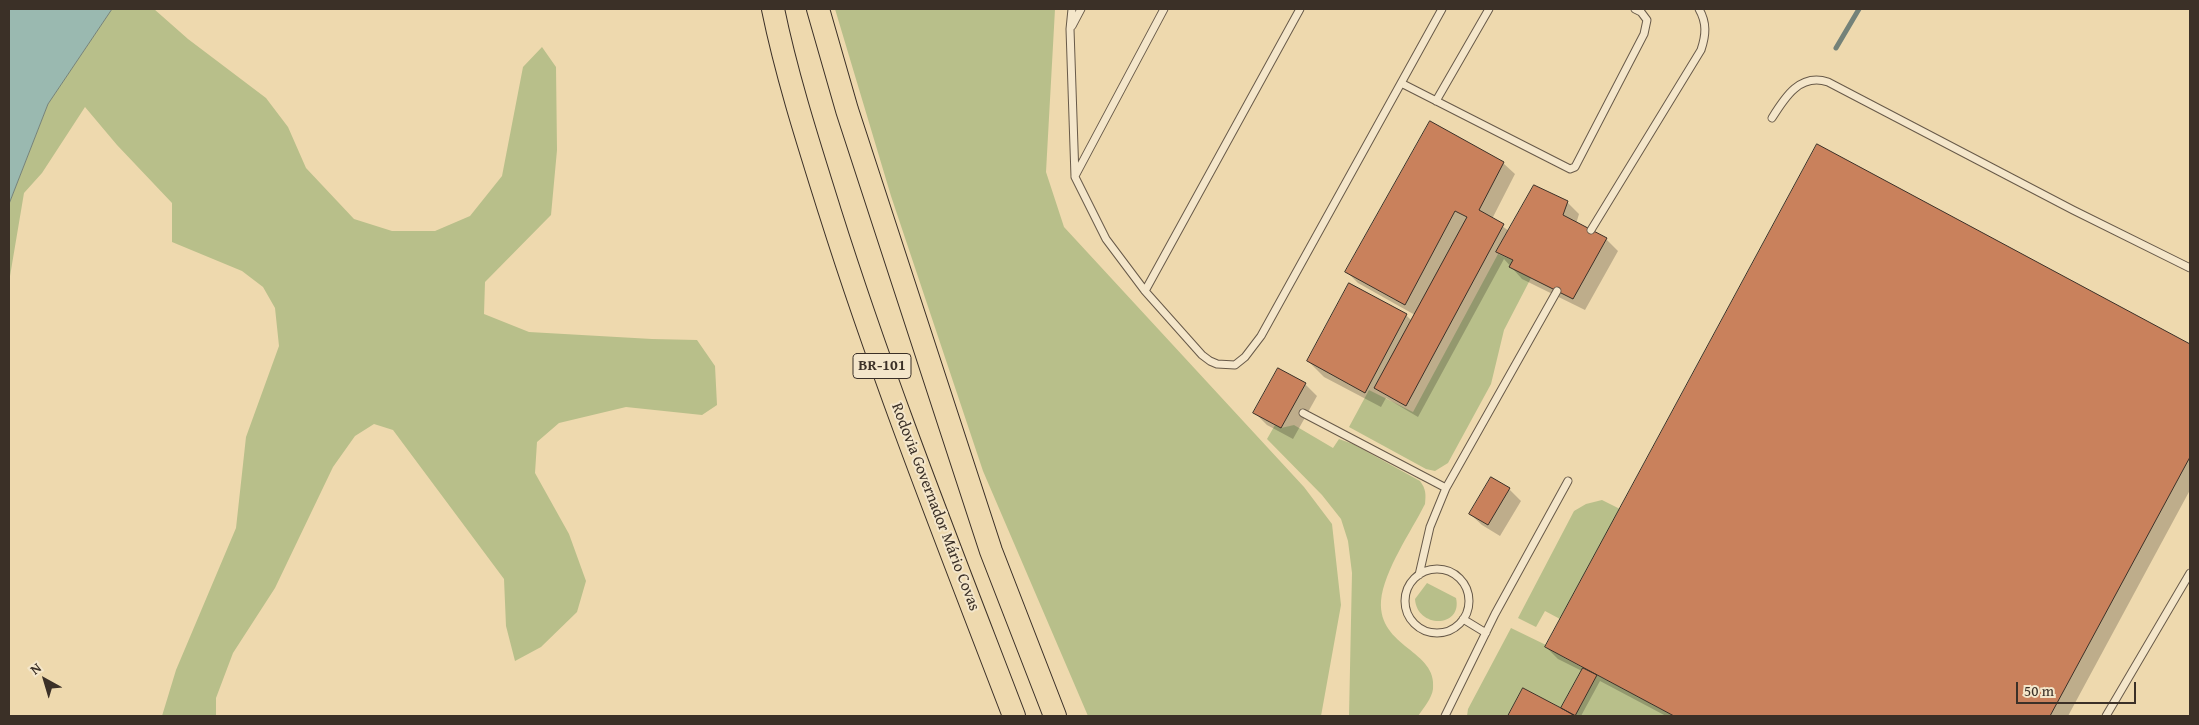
<!DOCTYPE html>
<meta charset="utf-8">
<style>
body{margin:0}
#map{position:relative;width:2199px;height:725px;overflow:hidden;background:#eed9ae;font-family:"Gentium Book Plus",serif}
canvas{display:block}
.frame{position:absolute;inset:0;border:10px solid #3b3027;pointer-events:none}
.north{position:absolute;left:20px;top:655px;width:50px;height:50px;-webkit-text-stroke:4px #f4e6ca;paint-order:stroke;rotate:321deg;font-size:14px;font-weight:700;line-height:20px;text-align:center;color:#3b3027}
.north::after{content:'';display:block;margin:auto;width:18px;height:22px;background:#3b3027;clip-path:polygon(50% 0,100% 100%,50% 72%,0 100%)}
.scale{position:absolute;left:2016px;top:682px;width:120px;height:22px;box-sizing:border-box;border:2px solid #3b3027;border-top:0;padding-left:6px;font-size:15px;line-height:18px;white-space:nowrap;color:#3b3027;-webkit-text-stroke:4px #f4e6ca;paint-order:stroke}
</style>
<div id="map">
<canvas width="2199" height="725"></canvas>
<div class="frame"></div>
<div class="north">N</div>
<div class="scale">50 m</div>
</div>
<script>
const ctx = document.querySelector('canvas').getContext('2d');
ctx.lineJoin = 'round';
function fill(path, color) { ctx.fillStyle = color; ctx.fill(path, 'evenodd'); }
function stroke(path, color, width, dash) { ctx.strokeStyle = color; ctx.lineWidth = width; ctx.lineCap = dash ? 'butt' : 'round'; ctx.setLineDash(dash || []); ctx.stroke(path); }
function label(font, color, halo, rows, align = 'center') {
  ctx.font = font + ' "Gentium Book Plus",serif'; ctx.lineWidth = 4; ctx.setLineDash([]); ctx.textBaseline = 'middle'; ctx.strokeStyle = halo; ctx.fillStyle = color; for (const [text, x, y, turn = 0] of rows) {
    ctx.save(); ctx.translate(x, y); ctx.rotate((+turn || 0) * Math.PI / 180); ctx.textAlign = isNaN(turn) ? turn : align; if (halo) ctx.strokeText(text, 0, 0); ctx.fillText(text, 0, 0); ctx.restore();
  }
}
fill(new Path2D(`
 M 112,9 L 154,9 L 188,39 L 266,98 L 288,127 L 306,168 L 354,219 L 392,231 L 435,231 L 470,216 L 502,176 L 523,67 L 542,47 L 556,67 L 557,150 L 551,215 L 485,282 L 484,314 L 529,332 L 652,339 L 697,340 L 715,366 L 717,405 L 702,415 L 626,407 L 559,423 L 537,442 L 535,473 L 569,534 L 586,581 L 577,612 L 541,647 L 515,661 L 506,626 L 504,579 L 393,430 L 374,424 L 355,436 L 333,467 L 275,588 L 233,653 L 216,698 L 216,716 L 162,716 L 176,670 L 236,528 L 246,437 L 279,346 L 275,308 L 263,287 L 242,271 L 172,242 L 172,203 L 117,145 L 85,107 L 42,173 L 24,193 L 9,282 L 9,204 L 48,104 Z
 M 835,9 L 1055,9 L 1046,172 L 1064,227 L 1304,487 L 1332,524 L 1341,605 L 1321,716 L 1088,716 L 983,471 L 891,196 Z
 M 1498,254 L 1513,260 L 1509,267 L 1531,278 L 1504,330 L 1491,384 L 1448,463 L 1435,471 L 1426,469 L 1349,427 L 1369,390 L 1413,412 Z
 M 1275,425 L 1281,428 L 1294,425 L 1333,448 L 1339,439 L 1353,444 L 1420,481 C 1426,489 1426,494 1425,504 C 1411,532 1384,570 1381,601 C 1378,648 1438,650 1433,689 C 1432,698 1423,709 1418,716 L 1349,716 L 1352,573 L 1348,541 L 1341,519 L 1322,495 L 1267,439 Z
 M 1602,500 L 1620,509 L 1560,619 L 1545,611 L 1536,627 L 1518,618 L 1574,511 L 1586,504 Z
 M 1427,583 L 1456,598 C 1463,628 1417,629 1415,599 Z
 M 1511,628 L 1546,645 L 1545,647 L 1583,668 L 1561,708 L 1523,688 L 1508,716 L 1467,716 L 1468,709 Z
 M 1597,675 L 1674,716 L 1575,716 Z`), '#b8bf8a');
const water = new Path2D(`
 M 9,9 L 112,9 L 48,104 L 9,204 Z`);
fill(water, '#9ab9b0');
stroke(water, '#748279', 1);
fill(new Path2D(`
 M 1818,146 L 2190,345 L 2190,490 L 2068,716 L 1666,716 L 1600,681 L 1581,716 L 1509,716 L 1523,690 L 1561,710 L 1582,671 L 1558,659 L 1546,647 Z
 M 1503,163 L 1515,174 L 1492,219 L 1509,231 L 1567,202 L 1579,214 L 1576,224 L 1606,239 L 1618,251 L 1585,310 L 1522,279 L 1504,259 L 1418,417 L 1386,398 L 1381,407 L 1324,377 L 1308,361 L 1349,285 L 1406,315 L 1412,321 L 1415,315 L 1358,283 L 1346,271 Z
 M 1305,384 L 1317,396 L 1293,439 L 1267,425 L 1255,413 Z
 M 1509,489 L 1521,501 L 1500,536 L 1482,525 L 1470,514 Z`), '#0003');
stroke(new Path2D(`
 M 1836,48 L 1859,9`), '#748279', 5);
const building = new Path2D(`
 M 1430,121 L 1504,162 L 1479,210 L 1504,224 L 1406,406 L 1374,388 L 1467,217 L 1455,211 L 1405,305 L 1345,272 Z
 M 1817,144 L 2190,344 L 2190,457 L 2050,716 L 1674,716 L 1545,647 Z
 M 1534,185 L 1568,201 L 1563,215 L 1607,238 L 1573,299 L 1509,267 L 1513,260 L 1496,252 Z
 M 1349,283 L 1407,314 L 1365,393 L 1307,361 Z
 M 1278,368 L 1306,383 L 1281,428 L 1253,413 Z
 M 1491,477 L 1510,488 L 1488,525 L 1469,514 Z
 M 1583,668 L 1597,675 L 1575,716 L 1561,708 Z
 M 1523,688 L 1561,708 L 1576,716 L 1508,716 Z`);
fill(building, '#c9815c');
stroke(building, '#3b3027', 1);
const service = new Path2D(`
 M 1072,9 L 1070,29 L 1075,177 L 1106,239 L 1145,291 L 1202,355 L 1210,361 L 1217,364 L 1235,365 L 1245,357 L 1261,336 L 1442,9
 M 1072,26 L 1081,9
 M 1401,83 L 1570,169 L 1575,167 L 1644,34 L 1647,20 L 1641,12 L 1635,9
 M 1436,101 L 1489,9
 M 1772,118 C 1785,97 1800,73 1828,82 L 2073,210 L 2190,268
 M 1075,176 L 1164,9
 M 1591,230 L 1701,50 C 1706,35 1707,23 1699,9
 M 1145,291 L 1300,9
 M 1303,413 L 1446,488
 M1405 601a32 32 0 1 1 64 0a32 32 0 1 1-64 0Z
 M 1419,575 L 1430,527 L 1446,488 L 1557,291
 M 1463,619 L 1486,633
 M 1445,716 L 1495,614 L 1568,481
 M 2106,716 L 2190,573`);
const trunk = new Path2D(`
 M 773,9 C 787,77 809,145 830,212 C 884,383 950,549 1014,716
 M 818,9 L 847,110 L 991,551 L 1055,716`);
stroke(service, '#685a49', 9);
stroke(trunk, '#3b3027', 24);
stroke(service, '#f4e6ca', 7);
stroke(trunk, '#eed9ae', 22);
for (const [x, y, w] of [
 [882,366,58]
]) { const box = new Path2D(); box.roundRect(x - w / 2, y - 12.5, w, 25, 4); ctx.fillStyle = '#f4e6ca'; ctx.fill(box); stroke(box, '#3b3027', 1); }
label('bold 15px', '#3b3027', null, [
 ["BR-101",882,366]
]);
label('16px', '#3b3027', '#f4e6ca', [
 ["Rodovia Governador Mário Covas",935,507,69]
]);
</script>
